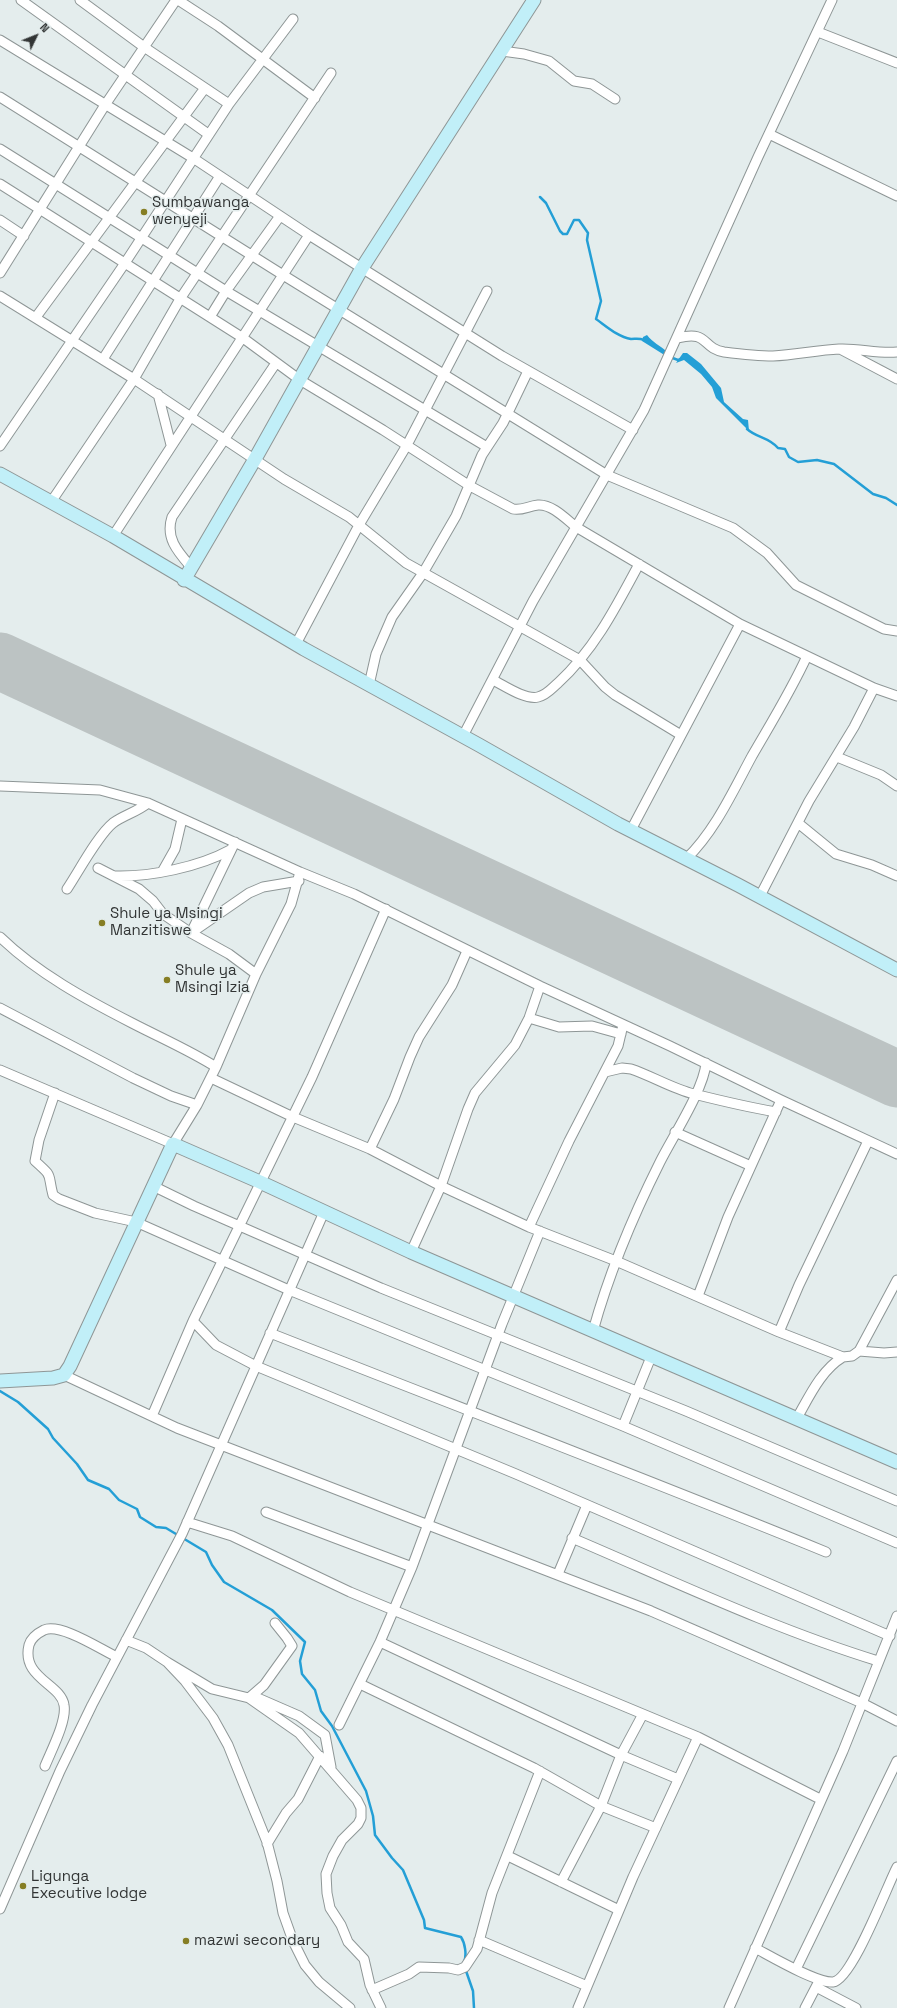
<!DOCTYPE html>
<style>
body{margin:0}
#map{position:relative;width:897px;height:2008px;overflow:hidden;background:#e4eded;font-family:"Space Grotesk",sans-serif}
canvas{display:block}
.north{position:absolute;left:16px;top:16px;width:40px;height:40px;-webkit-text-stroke:3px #e4eded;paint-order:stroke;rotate:47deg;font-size:11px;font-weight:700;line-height:16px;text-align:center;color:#323535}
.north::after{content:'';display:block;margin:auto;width:14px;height:18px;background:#323535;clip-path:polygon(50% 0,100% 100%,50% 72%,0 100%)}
</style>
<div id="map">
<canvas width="897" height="2008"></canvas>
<div class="north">N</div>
</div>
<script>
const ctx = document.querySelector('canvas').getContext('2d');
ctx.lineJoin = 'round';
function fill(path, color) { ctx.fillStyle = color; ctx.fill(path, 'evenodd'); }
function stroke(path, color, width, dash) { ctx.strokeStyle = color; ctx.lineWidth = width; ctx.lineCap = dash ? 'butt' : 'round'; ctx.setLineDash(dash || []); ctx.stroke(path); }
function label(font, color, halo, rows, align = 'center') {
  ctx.font = font + ' "Space Grotesk",sans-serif'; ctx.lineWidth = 3; ctx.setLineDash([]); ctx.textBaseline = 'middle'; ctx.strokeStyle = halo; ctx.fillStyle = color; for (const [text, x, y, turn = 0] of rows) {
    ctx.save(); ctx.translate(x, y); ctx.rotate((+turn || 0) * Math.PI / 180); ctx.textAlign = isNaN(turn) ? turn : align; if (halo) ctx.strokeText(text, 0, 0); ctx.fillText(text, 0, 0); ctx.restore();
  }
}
fill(new Path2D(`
 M 647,335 C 653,343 660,345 667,352 L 666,356 L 642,341 L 643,337 Z
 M 683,353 L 687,353 L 701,364 L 721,388 L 724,402 L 743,419 L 748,420 L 749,431 L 716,398 L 712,387 L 701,374 L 684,360 L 676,363 Z`), '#249fd6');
stroke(new Path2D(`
 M 540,197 L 546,203 L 560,231 L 563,234 L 567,234 L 574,220 L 579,220 L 588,233 L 587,240 L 601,301 L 596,319 C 606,326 618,337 631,339 C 636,339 639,338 644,340
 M 670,357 L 678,360 L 680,359
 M 747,429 C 757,438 769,437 778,448 L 785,449 L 789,457 L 798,462 L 817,460 L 834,464 L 873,494 L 886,498 L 897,505
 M 0,1391 L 18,1402 L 48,1429 L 53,1438 L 77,1464 L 88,1480 L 109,1489 L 119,1500 L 137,1509 L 140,1517 L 156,1527 L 166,1528 L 206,1552 L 212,1565 L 224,1582 L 272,1610 L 305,1642 L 300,1661 L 302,1674 L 315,1690 L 321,1711 L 332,1726 L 366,1791 L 373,1816 L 375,1835 L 392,1858 L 403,1870 L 424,1920 L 425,1928 L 461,1937 C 465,1943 467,1955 464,1962
 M 465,1968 L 473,1991 L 474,2008`), '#249fd6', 2.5);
stroke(new Path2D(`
 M 0,661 L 897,1079`), '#bcc3c3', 57);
const street = new Path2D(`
 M 21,0 L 208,134
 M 80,0 L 144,47 L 229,104
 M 178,0 L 218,26 L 315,98
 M 818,32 L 897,63
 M 0,40 L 193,158 L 309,235 L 502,356 L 633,430
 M 502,51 L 524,54 L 549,61 L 574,81 L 592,84 L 615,99
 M 0,97 L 283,275 L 607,475 L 733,528 L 767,553 L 796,585 L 884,629 L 897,631
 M 769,134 L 897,196
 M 0,149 L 226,291 L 487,447
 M 0,184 L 243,338 L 300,380 L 383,430 L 470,486 L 513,509 C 522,511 528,506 538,505 C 552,504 566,519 576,527 L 740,624 L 874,688 L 897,696
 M 0,220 L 24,236
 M 0,273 L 105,105 L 176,0
 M 0,296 L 134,379 L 180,299 L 331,73
 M 36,317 L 205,88
 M 210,317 L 226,291 L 280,216
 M 678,338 C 709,330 701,348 724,352 C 740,354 756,356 773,356 C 795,355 817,350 839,349 C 859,348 878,354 897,352
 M 840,349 L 897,379
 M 103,359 L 220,176
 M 158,394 L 171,445
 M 0,446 L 125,263 L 229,104 L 293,19
 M 51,502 L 134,379 L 284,479 L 349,517 L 406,563 L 580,660 L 605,687 L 615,695 L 681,735
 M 113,536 L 309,235
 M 191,567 C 178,552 165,538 172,517 L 276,363
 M 296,644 L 359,525 L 407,445 L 487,291
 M 493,680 C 505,686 525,700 538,697 C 547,695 552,688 558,683 C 594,650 616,607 639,564
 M 369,685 L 376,654 L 392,617 L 423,573 L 456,516 L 482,455 L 503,423 L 528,371
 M 463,736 L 533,601 L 644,410 L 758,157 L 832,0
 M 837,757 L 881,775 L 897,786
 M 0,786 L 100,790 L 148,803 L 300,872 L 354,894 L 540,986 L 670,1046 L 781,1100 L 897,1154
 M 798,823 L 836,854 L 872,865 L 897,876
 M 631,830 L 740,624
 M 235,842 L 191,933 L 229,954 L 256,974
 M 686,859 C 715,831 733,791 752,756 C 771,723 791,691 807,656
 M 98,868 L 139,889 L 153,901 L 163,914 L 191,933 L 249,893 L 263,887 L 299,881
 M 162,872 L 175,849 L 182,819
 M 115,876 C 150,877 199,867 230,850
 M 67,889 C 79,871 98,835 113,823 C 124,815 137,812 148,803
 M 760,896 L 809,801 L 854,727 L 874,688
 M 0,937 C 37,973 87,1000 132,1023 C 161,1038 189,1050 216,1067
 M 0,1008 L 133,1078 L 171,1096 L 197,1105
 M 529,1018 L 559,1027 L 592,1026 L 621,1034
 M 0,1070 L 173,1144 L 197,1105 L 216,1067 L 256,974 L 291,904 L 300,872
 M 605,1072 L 622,1068 L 631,1069 C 652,1076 673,1089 694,1094 C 722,1101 747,1107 776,1112
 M 211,1078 L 293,1117 L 370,1149 L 441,1186 L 529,1227 L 616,1261 L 779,1332 L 843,1357 L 852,1356 L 859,1351 L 897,1280
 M 55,1093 L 39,1140 L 35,1161 C 54,1178 47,1172 53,1195 L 59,1199 L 95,1213 L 136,1222 L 289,1290 L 623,1426 L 897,1543
 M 675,1132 L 751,1166
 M 370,1149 L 394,1099 L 410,1057 L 419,1037 L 452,985 L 467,951
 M 153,1186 L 194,1206 L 381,1288 L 686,1411 L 897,1501
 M 529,1227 L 569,1141 L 618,1046 L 623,1025
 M 411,1252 L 441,1186 L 468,1109 L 475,1093 L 515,1045 L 529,1018 L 540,986
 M 698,1296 L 728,1217 L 781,1100
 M 193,1321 L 216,1345 L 256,1366 L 516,1474 L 890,1636
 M 593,1331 C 609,1273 633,1216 660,1162 C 673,1136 704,1089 706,1063
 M 779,1332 L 799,1285 L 868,1141
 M 270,1333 C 456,1406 642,1477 826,1552
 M 859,1351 L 884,1353 L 897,1352
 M 64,1375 L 177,1428 L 651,1611 L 862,1703 L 897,1721
 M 152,1416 L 193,1321 L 312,1077 L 386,909
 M 797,1418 C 809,1397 821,1370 843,1357
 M 623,1426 L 651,1357
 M 266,1512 L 412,1567
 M 187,1522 L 232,1536 L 350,1592 L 698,1737 L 820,1799
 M 572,1538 C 673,1581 774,1629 878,1661
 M 558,1574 L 587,1505
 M 126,1640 L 146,1648 L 167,1662 L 185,1681 L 213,1718 L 228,1745 L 267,1842 L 277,1881 L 283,1913 L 293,1941 L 305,1965 L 319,1982 L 350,2008
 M 380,1642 L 621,1755 L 678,1779
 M 167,1662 L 212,1689 L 249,1698 L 299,1733 L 357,1800 L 361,1808 L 361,1818 L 358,1824 L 342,1840 L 333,1856 L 326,1874 L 327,1893 L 330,1908 L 341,1925 L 348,1942 L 364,1959 L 370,1985 L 381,2008
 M 360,1684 L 534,1768 L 601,1806 L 656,1828
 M 253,1696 L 299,1716 L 325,1735 L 331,1767
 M 249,1698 L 264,1685 L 292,1646 L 287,1638 L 275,1623
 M 339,1725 L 380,1642 L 412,1567 L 502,1324 L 540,1231
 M 45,1766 C 51,1751 67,1721 64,1705 C 61,1684 21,1678 29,1645 C 31,1638 38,1633 44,1630 C 61,1623 100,1649 117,1657
 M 267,1844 L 286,1813 L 298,1799 L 320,1756
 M 508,1856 L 619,1910
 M 561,1882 L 601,1806 L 621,1755 L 643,1714
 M 0,1909 L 60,1771 L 92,1705 L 182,1534 L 324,1212
 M 479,1940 L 587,1986
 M 755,1948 C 772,1957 816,1983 833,1982 C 852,1980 887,1886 897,1867
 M 796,1969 L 897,1761
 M 816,1987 L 856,2008
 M 372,1990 L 409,1974 L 419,1967 L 449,1968 L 458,1970 L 465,1967 L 477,1949 L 492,1893 L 540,1771
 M 578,2008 L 633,1877 L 698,1737
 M 729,2008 L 843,1751 L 897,1616
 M 805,2008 L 818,1983`);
const secondary = new Path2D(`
 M 0,474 L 113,536 L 304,649 L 479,745 L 618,824 L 738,885 L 897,970
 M 184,580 L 255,459 L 362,268 L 534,0
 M 0,1381 L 53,1378 L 64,1375 L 70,1366 L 173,1144 L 260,1182 L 411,1252 L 897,1462`);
stroke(street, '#8e9696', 11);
stroke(secondary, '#8e9696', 15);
stroke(street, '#fff', 9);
stroke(secondary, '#c1eff8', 13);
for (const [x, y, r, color] of [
 [144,212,4,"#867e24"],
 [102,923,4,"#867e24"],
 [167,980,4,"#867e24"],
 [23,1886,4,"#867e24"],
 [186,1941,4,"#867e24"]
]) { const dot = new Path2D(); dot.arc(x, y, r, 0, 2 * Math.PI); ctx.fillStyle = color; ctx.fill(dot); stroke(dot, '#e4eded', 1.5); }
label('15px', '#323535', '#e4eded', [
 ["Sumbawanga",152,203],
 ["wenyeji",152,220],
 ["Shule ya Msingi",110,914],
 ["Manzitiswe",110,931],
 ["Shule ya",175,971],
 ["Msingi Izia",175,988],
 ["Ligunga",31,1877],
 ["Executive lodge",31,1894],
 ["mazwi secondary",194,1941]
], 'left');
</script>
